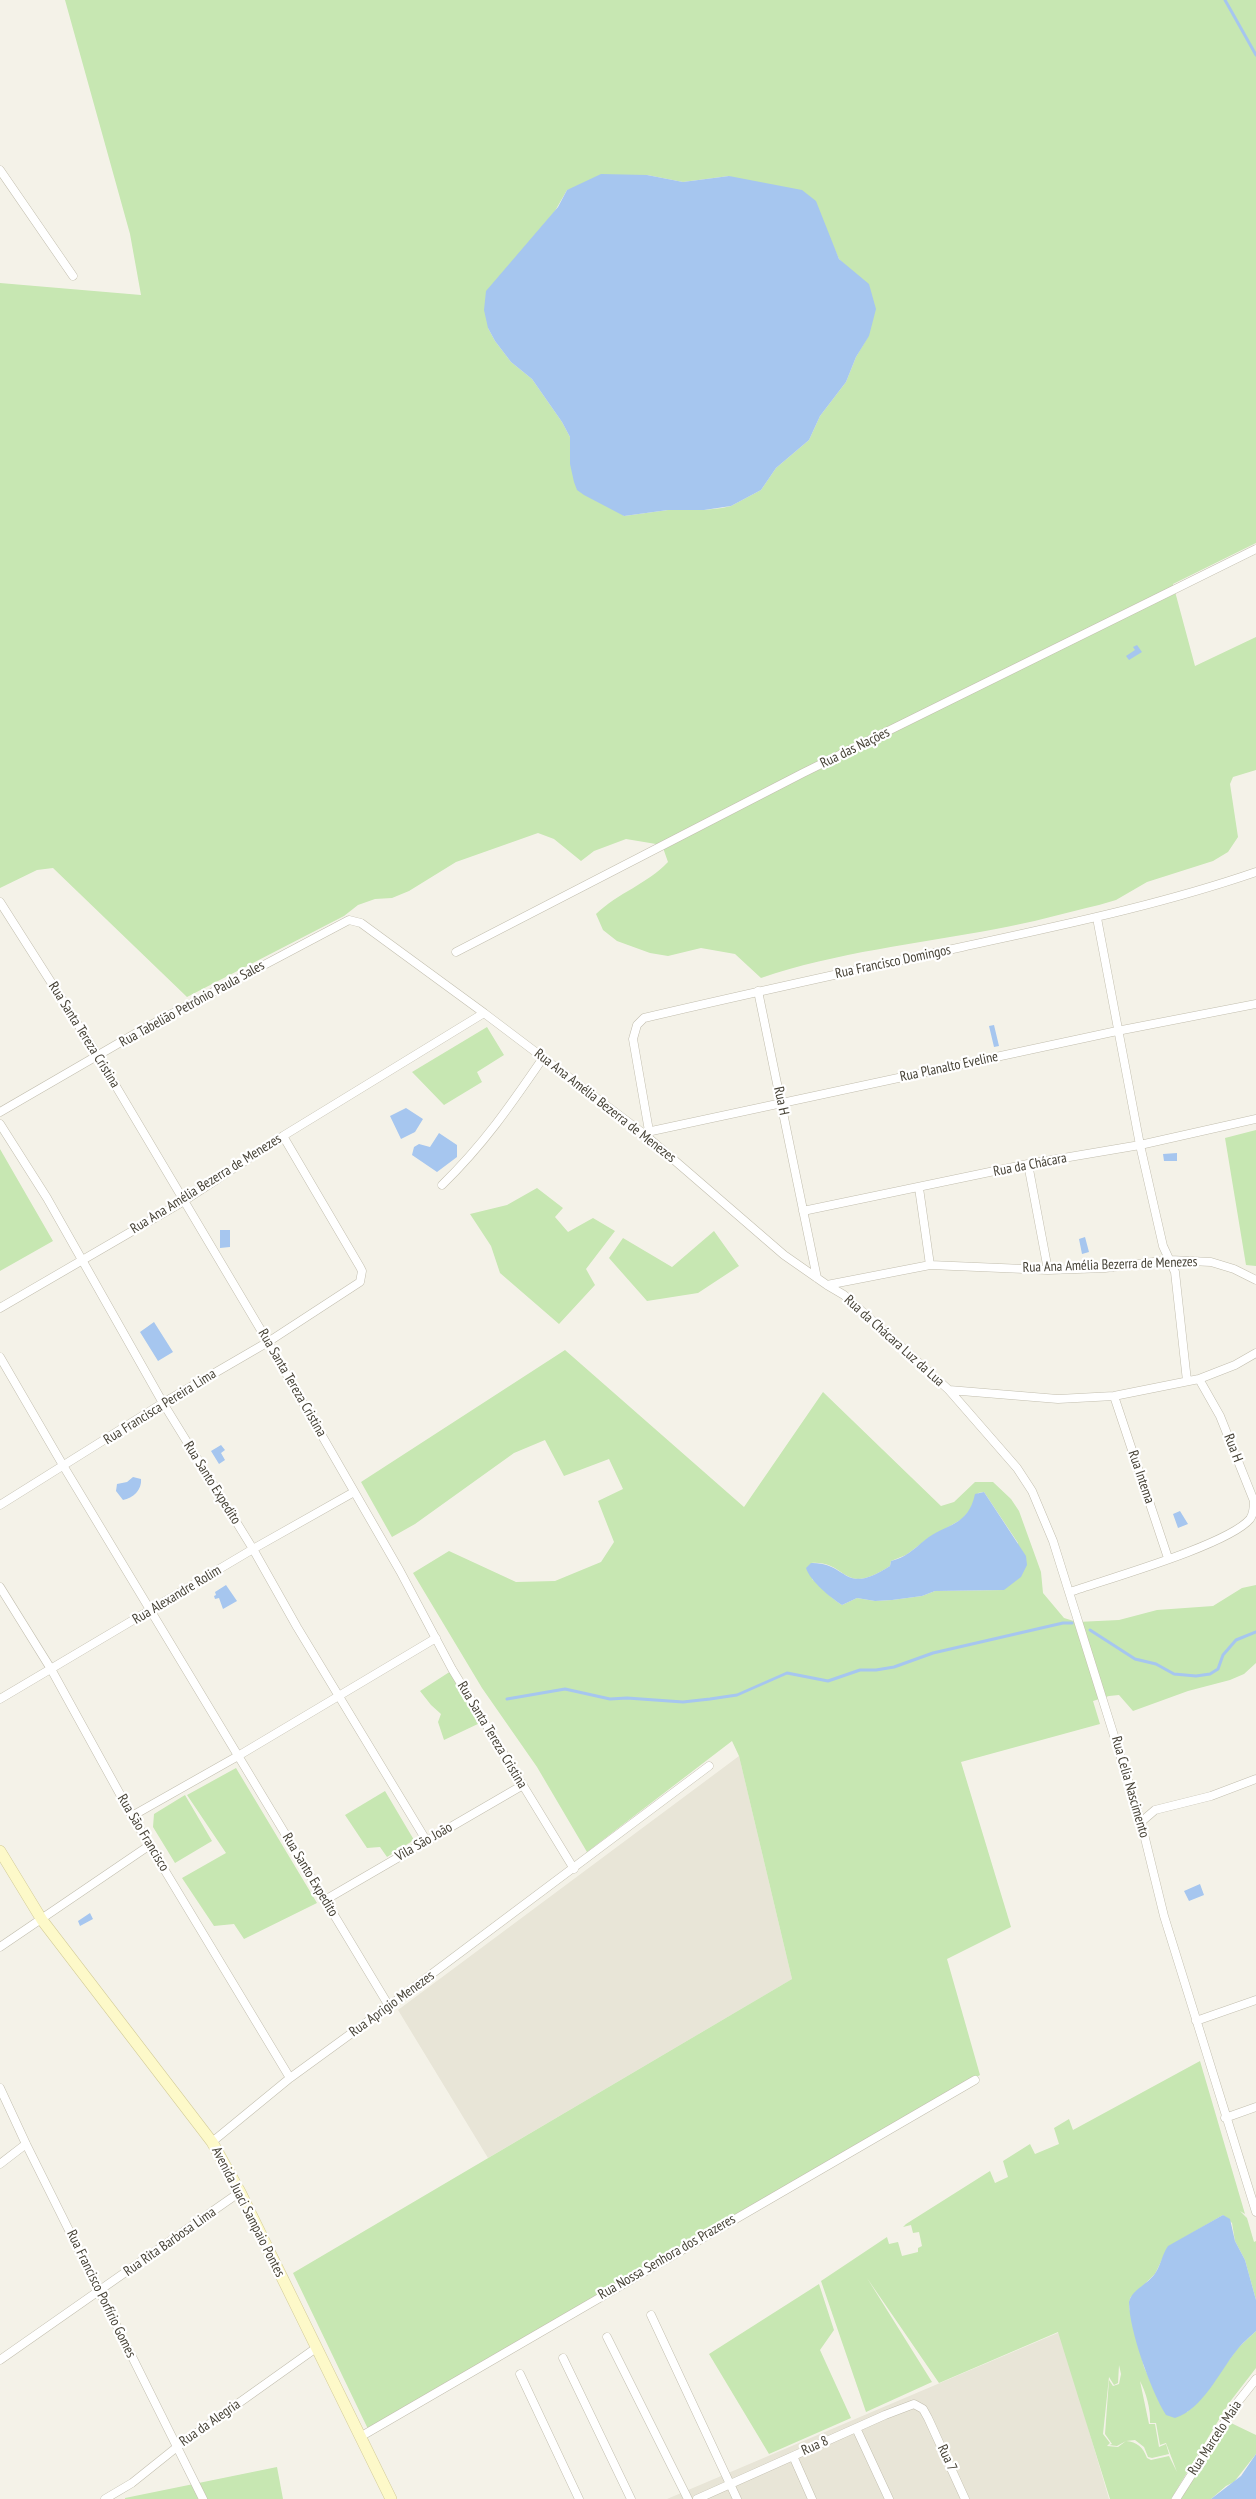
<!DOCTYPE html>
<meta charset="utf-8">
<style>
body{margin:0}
canvas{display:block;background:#f4f2e8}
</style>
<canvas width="1256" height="2499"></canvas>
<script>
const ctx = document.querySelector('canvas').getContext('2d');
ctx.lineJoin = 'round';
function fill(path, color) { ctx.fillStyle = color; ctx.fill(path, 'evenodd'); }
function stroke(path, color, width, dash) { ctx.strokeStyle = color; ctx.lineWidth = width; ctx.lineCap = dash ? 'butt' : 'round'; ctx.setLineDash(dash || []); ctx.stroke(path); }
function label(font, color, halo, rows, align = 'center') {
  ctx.font = font + ' "PT Sans Narrow",sans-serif'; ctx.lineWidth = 4.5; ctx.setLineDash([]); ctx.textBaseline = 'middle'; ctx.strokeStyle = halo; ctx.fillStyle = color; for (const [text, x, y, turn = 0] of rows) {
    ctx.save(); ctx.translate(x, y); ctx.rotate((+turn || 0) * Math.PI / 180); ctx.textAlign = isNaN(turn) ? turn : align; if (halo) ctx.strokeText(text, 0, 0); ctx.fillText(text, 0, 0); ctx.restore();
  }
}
fill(new Path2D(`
 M 739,1756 L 792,1979 L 488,2158 L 398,2010 Z
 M 1060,2332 L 1109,2499 L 667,2499 Z`), '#e8e5d7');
fill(new Path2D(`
 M 65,0 L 1256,0 L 1256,543 L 1173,584 L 1195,666 L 1256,637 L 1256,770 L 1233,777 L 1230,784 L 1238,837 L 1228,852 L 1213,861 L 1147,882 L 1116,900 L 1099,905 C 1065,913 1030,923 996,929 C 917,944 837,952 761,978 L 735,954 L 701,948 L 668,956 L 650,953 L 617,941 L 603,930 L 596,914 C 618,893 647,884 668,862 L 662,845 L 626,839 L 594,851 L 581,861 L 554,839 L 538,833 L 456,862 L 409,891 L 392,898 L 375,899 L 358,905 L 344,916 L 187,997 L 53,868 L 37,870 L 0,888 L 0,283 L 141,295 L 130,234 ZM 647,175 L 683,182 L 729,176 L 828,235 L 839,259 L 847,267 L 869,335 L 856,357 L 846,382 L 820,416 L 809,440 L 776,468 L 761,490 L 731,506 L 722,508 L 704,510 L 668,510 L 624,516 L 570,464 L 570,437 L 562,422 L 532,379 L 511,362 L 495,341 L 488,328 L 567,190 Z
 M 487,1027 L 504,1055 L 477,1072 L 482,1082 L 444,1105 L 412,1072 Z
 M 1256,1130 L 1256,1266 L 1246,1265 L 1225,1138 Z
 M 0,1149 L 53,1241 L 0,1271 Z
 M 537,1188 L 563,1208 L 555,1217 L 568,1232 L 593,1218 L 615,1231 L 586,1269 L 595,1285 L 559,1324 L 500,1273 L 491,1246 L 470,1214 L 507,1205 Z
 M 714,1231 L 739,1266 L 698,1293 L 647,1301 L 609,1258 L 623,1238 L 672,1267 Z
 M 565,1350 L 744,1507 L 823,1392 L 941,1506 L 954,1502 L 975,1482 L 993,1482 L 1011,1499 L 1019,1511 L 1041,1572 L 1043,1593 L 1064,1618 L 1077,1622 L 1119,1620 L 1157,1610 L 1213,1606 L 1242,1588 L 1256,1585 L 1256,1663 L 1244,1674 L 1230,1680 L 1188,1691 L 1133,1711 L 1119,1695 L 1109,1696 L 1093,1701 L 1100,1724 L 961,1762 L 1011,1927 L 947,1959 L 980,2075 L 368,2429 L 293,2273 L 792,1979 L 739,1756 L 732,1741 L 587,1852 L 537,1767 L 482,1688 L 413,1573 L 449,1551 L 516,1582 L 555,1581 L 601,1562 L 614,1542 L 598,1501 L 623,1489 L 609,1459 L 564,1476 L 545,1440 L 514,1453 L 415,1524 L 392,1537 L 361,1482 ZM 984,1492 L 1018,1543 L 1004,1590 L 935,1591 L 922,1596 L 892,1600 L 875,1601 L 857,1598 L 842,1605 C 828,1596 824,1589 812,1579 L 811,1563 C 848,1560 841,1598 890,1566 L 891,1561 L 906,1555 L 926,1540 L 962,1519 L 971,1509 L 978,1493 Z
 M 451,1671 L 480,1723 L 444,1740 L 438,1722 L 441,1714 L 431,1705 L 420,1691 Z
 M 236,1768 L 317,1903 L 244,1939 L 234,1924 L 214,1926 L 182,1878 L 226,1853 L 187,1795 Z
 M 385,1791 L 414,1840 L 387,1857 L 380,1847 L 367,1848 L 345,1815 Z
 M 185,1795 L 212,1841 L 175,1863 L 153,1827 L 154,1814 Z
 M 1200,2061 L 1245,2214 L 1240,2211 L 1247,2218 L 1254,2242 L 1256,2241 L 1256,2300 L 1245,2260 L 1235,2241 L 1232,2223 L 1223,2215 L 1168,2247 L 1155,2274 L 1130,2298 L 1129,2307 L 1144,2367 L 1162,2407 L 1187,2412 L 1197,2403 L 1238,2348 L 1256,2331 L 1256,2368 L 1229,2403 L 1171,2499 L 1110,2499 L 1058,2332 L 939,2383 L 867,2278 L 932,2382 L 866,2412 L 821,2281 L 887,2237 L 889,2244 L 898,2242 L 902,2256 L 918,2252 L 918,2248 L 922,2246 L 919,2232 L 913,2233 L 911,2225 L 903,2227 L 906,2224 L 990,2171 L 995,2183 L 1008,2177 L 1003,2161 L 1030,2144 L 1035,2154 L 1059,2144 L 1054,2128 L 1069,2119 L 1073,2130 ZM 1119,2365 L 1121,2374 L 1119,2384 L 1113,2386 L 1109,2380 L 1105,2434 L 1112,2444 L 1109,2445 L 1117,2446 L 1126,2441 L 1118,2447 L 1107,2446 L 1110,2443 L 1103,2434 L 1109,2377 L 1114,2385 L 1118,2383 ZM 1140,2381 C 1146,2392 1151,2410 1150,2423 L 1156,2423 L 1160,2445 L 1166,2443 L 1177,2472 L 1169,2456 L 1151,2460 L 1147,2458 C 1143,2447 1137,2442 1126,2441 L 1135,2440 L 1144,2447 L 1148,2457 L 1152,2458 L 1169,2454 L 1166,2444 L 1159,2447 L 1155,2424 L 1149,2424 Z
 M 819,2284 L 834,2330 L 820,2350 L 851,2418 L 769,2454 L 709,2354 Z
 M 1231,2423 L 1256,2435 L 1256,2454 L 1234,2482 L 1226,2486 L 1211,2499 L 1180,2499 Z
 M 277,2467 L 283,2499 L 125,2499 L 125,2498 Z`), '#c7e7b2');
fill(new Path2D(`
 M 601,174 L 647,175 L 683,182 L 729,176 L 802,190 L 816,201 L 839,259 L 869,284 L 876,309 L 869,336 L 856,357 L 846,382 L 820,416 L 809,440 L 776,468 L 761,490 L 731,506 L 704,510 L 668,510 L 624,516 L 584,495 L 577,490 L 574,482 L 570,464 L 570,437 L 562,422 L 532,379 L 511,362 L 495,341 L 488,328 L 484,310 L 486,291 L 558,207 L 567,190 Z
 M 1137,645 L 1142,652 L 1129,660 L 1126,656 L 1135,650 L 1133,647 Z
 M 994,1025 L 999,1046 L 994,1047 L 989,1026 Z
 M 406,1108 L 423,1119 L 415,1132 L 401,1139 L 390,1116 Z
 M 439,1133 L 457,1145 L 457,1157 L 437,1172 L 412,1155 L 414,1147 L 419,1144 L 430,1147 Z
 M 1177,1153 L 1177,1161 L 1164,1161 L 1163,1154 Z
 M 220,1230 L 230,1230 L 230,1247 L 220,1248 Z
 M 1085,1237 L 1089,1252 L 1082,1254 L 1079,1239 Z
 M 154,1322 L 173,1352 L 158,1361 L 140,1332 Z
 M 221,1445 L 225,1450 L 221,1453 L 225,1460 L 219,1464 L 211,1451 Z
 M 133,1477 L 141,1479 C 142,1490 133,1498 123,1500 L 116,1491 L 117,1484 L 127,1482 Z
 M 984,1492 L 1026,1556 L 1027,1565 L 1021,1577 L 1004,1590 L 935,1591 L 922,1596 L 892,1600 L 875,1601 L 857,1598 L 842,1605 C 831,1598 810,1581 806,1568 L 811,1563 C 849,1562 842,1597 890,1566 L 891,1561 C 905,1558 914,1549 925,1540 C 946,1523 968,1527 975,1494 Z
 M 1180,1511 L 1188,1524 L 1178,1528 L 1173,1514 Z
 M 226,1585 L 237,1601 L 223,1609 L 219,1598 L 215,1599 L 214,1596 L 216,1595 L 215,1592 Z
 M 1200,1884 L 1204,1895 L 1189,1901 L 1184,1891 Z
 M 90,1913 L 93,1919 L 80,1926 L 78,1921 Z
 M 1223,2215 L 1230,2219 L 1235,2241 L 1245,2260 L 1256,2300 L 1256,2331 C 1250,2337 1242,2343 1237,2350 C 1219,2372 1203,2409 1175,2418 L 1166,2415 C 1151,2391 1129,2330 1129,2302 C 1132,2289 1149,2284 1156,2272 C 1161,2264 1162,2255 1168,2246 Z
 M 1256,2454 L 1256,2499 L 1211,2499 L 1241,2476 Z`), '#a6c6ef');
stroke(new Path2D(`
 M 1225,0 L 1256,55
 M 1090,1630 L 1135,1659 L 1156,1664 L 1174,1674 L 1196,1676 L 1210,1674 L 1218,1669 L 1223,1655 L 1236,1640 L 1256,1632
 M 507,1699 L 565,1689 L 610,1699 L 627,1698 L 683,1702 L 710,1699 L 737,1695 L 787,1673 L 828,1681 L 860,1670 L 876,1670 L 894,1667 L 933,1653 L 1063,1623 L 1072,1623`), '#a6c6ef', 3);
const minor = new Path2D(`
 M 0,170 L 73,276
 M 0,902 L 98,1056 L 268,1342 L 400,1571 L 452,1669 L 574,1869
 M 1097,918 L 1140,1145 L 1163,1246 L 1175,1272 L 1187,1381
 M 456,952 L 803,773 L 1256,549
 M 758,991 L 817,1278
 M 0,1112 L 145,1028 L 349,920 L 361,923 L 484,1013
 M 0,1124 L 47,1198 L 163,1403 L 253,1549 L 297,1627 L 426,1840
 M 649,1131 L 633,1039 L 637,1025 L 644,1018 C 750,993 856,970 962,947 C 1062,925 1160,905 1256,872
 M 647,1132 L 1117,1031 L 1256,1004
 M 1028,1164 L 1048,1270
 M 442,1185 C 484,1144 510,1106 543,1058
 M 919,1188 L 930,1265
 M 803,1211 L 1028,1164 L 1140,1145 L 1256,1119
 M 827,1285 L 844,1295 L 949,1390 L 1058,1399 L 1114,1396 L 1199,1379 L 1235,1365 L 1256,1353
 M 0,1308 L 184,1201 L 283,1136 L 484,1013 L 644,1134 L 784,1255 L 827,1285 L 930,1265 L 1048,1270 L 1105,1268 L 1170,1260 L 1211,1262 L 1234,1269 L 1256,1280
 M 0,1357 L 64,1467 L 389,2006
 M 949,1390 L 1017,1468 L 1032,1491 L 1053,1541 L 1141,1822 L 1164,1916 L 1256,2212
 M 1114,1396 L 1168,1558
 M 0,1505 L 163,1403 L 268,1342 L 360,1282 L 362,1271 L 360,1267 L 283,1136
 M 0,1587 L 51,1669 L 132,1816 L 290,2078
 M 1070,1592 C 1107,1579 1228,1545 1250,1519 C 1254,1513 1254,1507 1254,1501 L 1220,1416 L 1199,1379
 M 0,1699 L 253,1549 L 354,1492
 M 132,1816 L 238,1756 L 436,1638
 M 1141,1822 L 1155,1810 L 1211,1796 L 1256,1779
 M 325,1900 L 523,1785
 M 0,1947 L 150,1845
 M 1196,2021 L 1256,2000
 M 0,2088 L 26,2144 L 203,2499
 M 1225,2118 L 1256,2107
 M 212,2142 L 290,2078 L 389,2006 L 709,1766
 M 0,2164 L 26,2144
 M 651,2315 L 737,2499
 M 607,2337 L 688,2499
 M 563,2358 L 631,2499
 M 0,2360 L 240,2192
 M 520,2374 L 579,2499
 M 856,2428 L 889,2499
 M 360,2437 L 975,2080
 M 793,2456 L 812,2499
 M 105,2499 L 132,2483 L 177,2447 L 316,2348
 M 697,2499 L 885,2415 L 914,2404 L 923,2409 L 928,2418 L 965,2499
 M 1176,2499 L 1237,2403 L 1256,2379`);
const secondary = new Path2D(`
 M 0,1851 L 42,1920 L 212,2142 L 240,2192 L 391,2499`);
stroke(minor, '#c2beae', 9);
stroke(secondary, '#d3cc99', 12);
stroke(minor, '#fff', 8);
stroke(secondary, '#fdf9c9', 11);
label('14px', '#474337', '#fff', [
 ["Rua das Nações",855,748,-26],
 ["Rua Francisco Domingos",893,962,-12],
 ["Rua Tabelião Petrônio Paula Sales",192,1004,-29],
 ["Rua Santa Tereza Cristina",84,1035,58],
 ["Rua Planalto Eveline",949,1067,-12],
 ["Rua H",781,1101,78],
 ["Rua Ana Amélia Bezerra de Menezes",605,1106,38],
 ["Rua da Chácara",1030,1165,-11],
 ["Rua Ana Amélia Bezerra de Menezes",206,1184,-32],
 ["Rua Ana Amélia Bezerra de Menezes",1110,1265,-2],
 ["Rua da Chácara Luz da Lua",894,1341,42],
 ["Rua Santa Tereza Cristina",292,1383,60],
 ["Rua Francisca Pereira Lima",160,1407,-32],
 ["Rua H",1233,1448,69],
 ["Rua Intema",1141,1477,71],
 ["Rua Santo Expedito",212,1483,58],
 ["Rua Alexandre Rolim",177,1595,-31],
 ["Rua Santa Tereza Cristina",492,1735,59],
 ["Rua Celia Nascimento",1130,1787,74],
 ["Rua São Francisco",143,1833,59],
 ["Vila São João",424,1842,-30],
 ["Rua Santo Expedito",310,1875,59],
 ["Rua Aprigio Menezes",392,2004,-36],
 ["Avenida Juaci Sampaio Pontes",248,2212,63],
 ["Rua Rita Barbosa Lima",170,2242,-35],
 ["Rua Nossa Senhora dos Prazeres",667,2257,-30],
 ["Rua Francisco Porfírio Gomes",101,2294,64],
 ["Rua da Alegria",210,2423,-35],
 ["Rua Marcelo Maia",1215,2438,-57],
 ["Rua 8",815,2446,-24],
 ["Rua 7",947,2458,65]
]);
</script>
